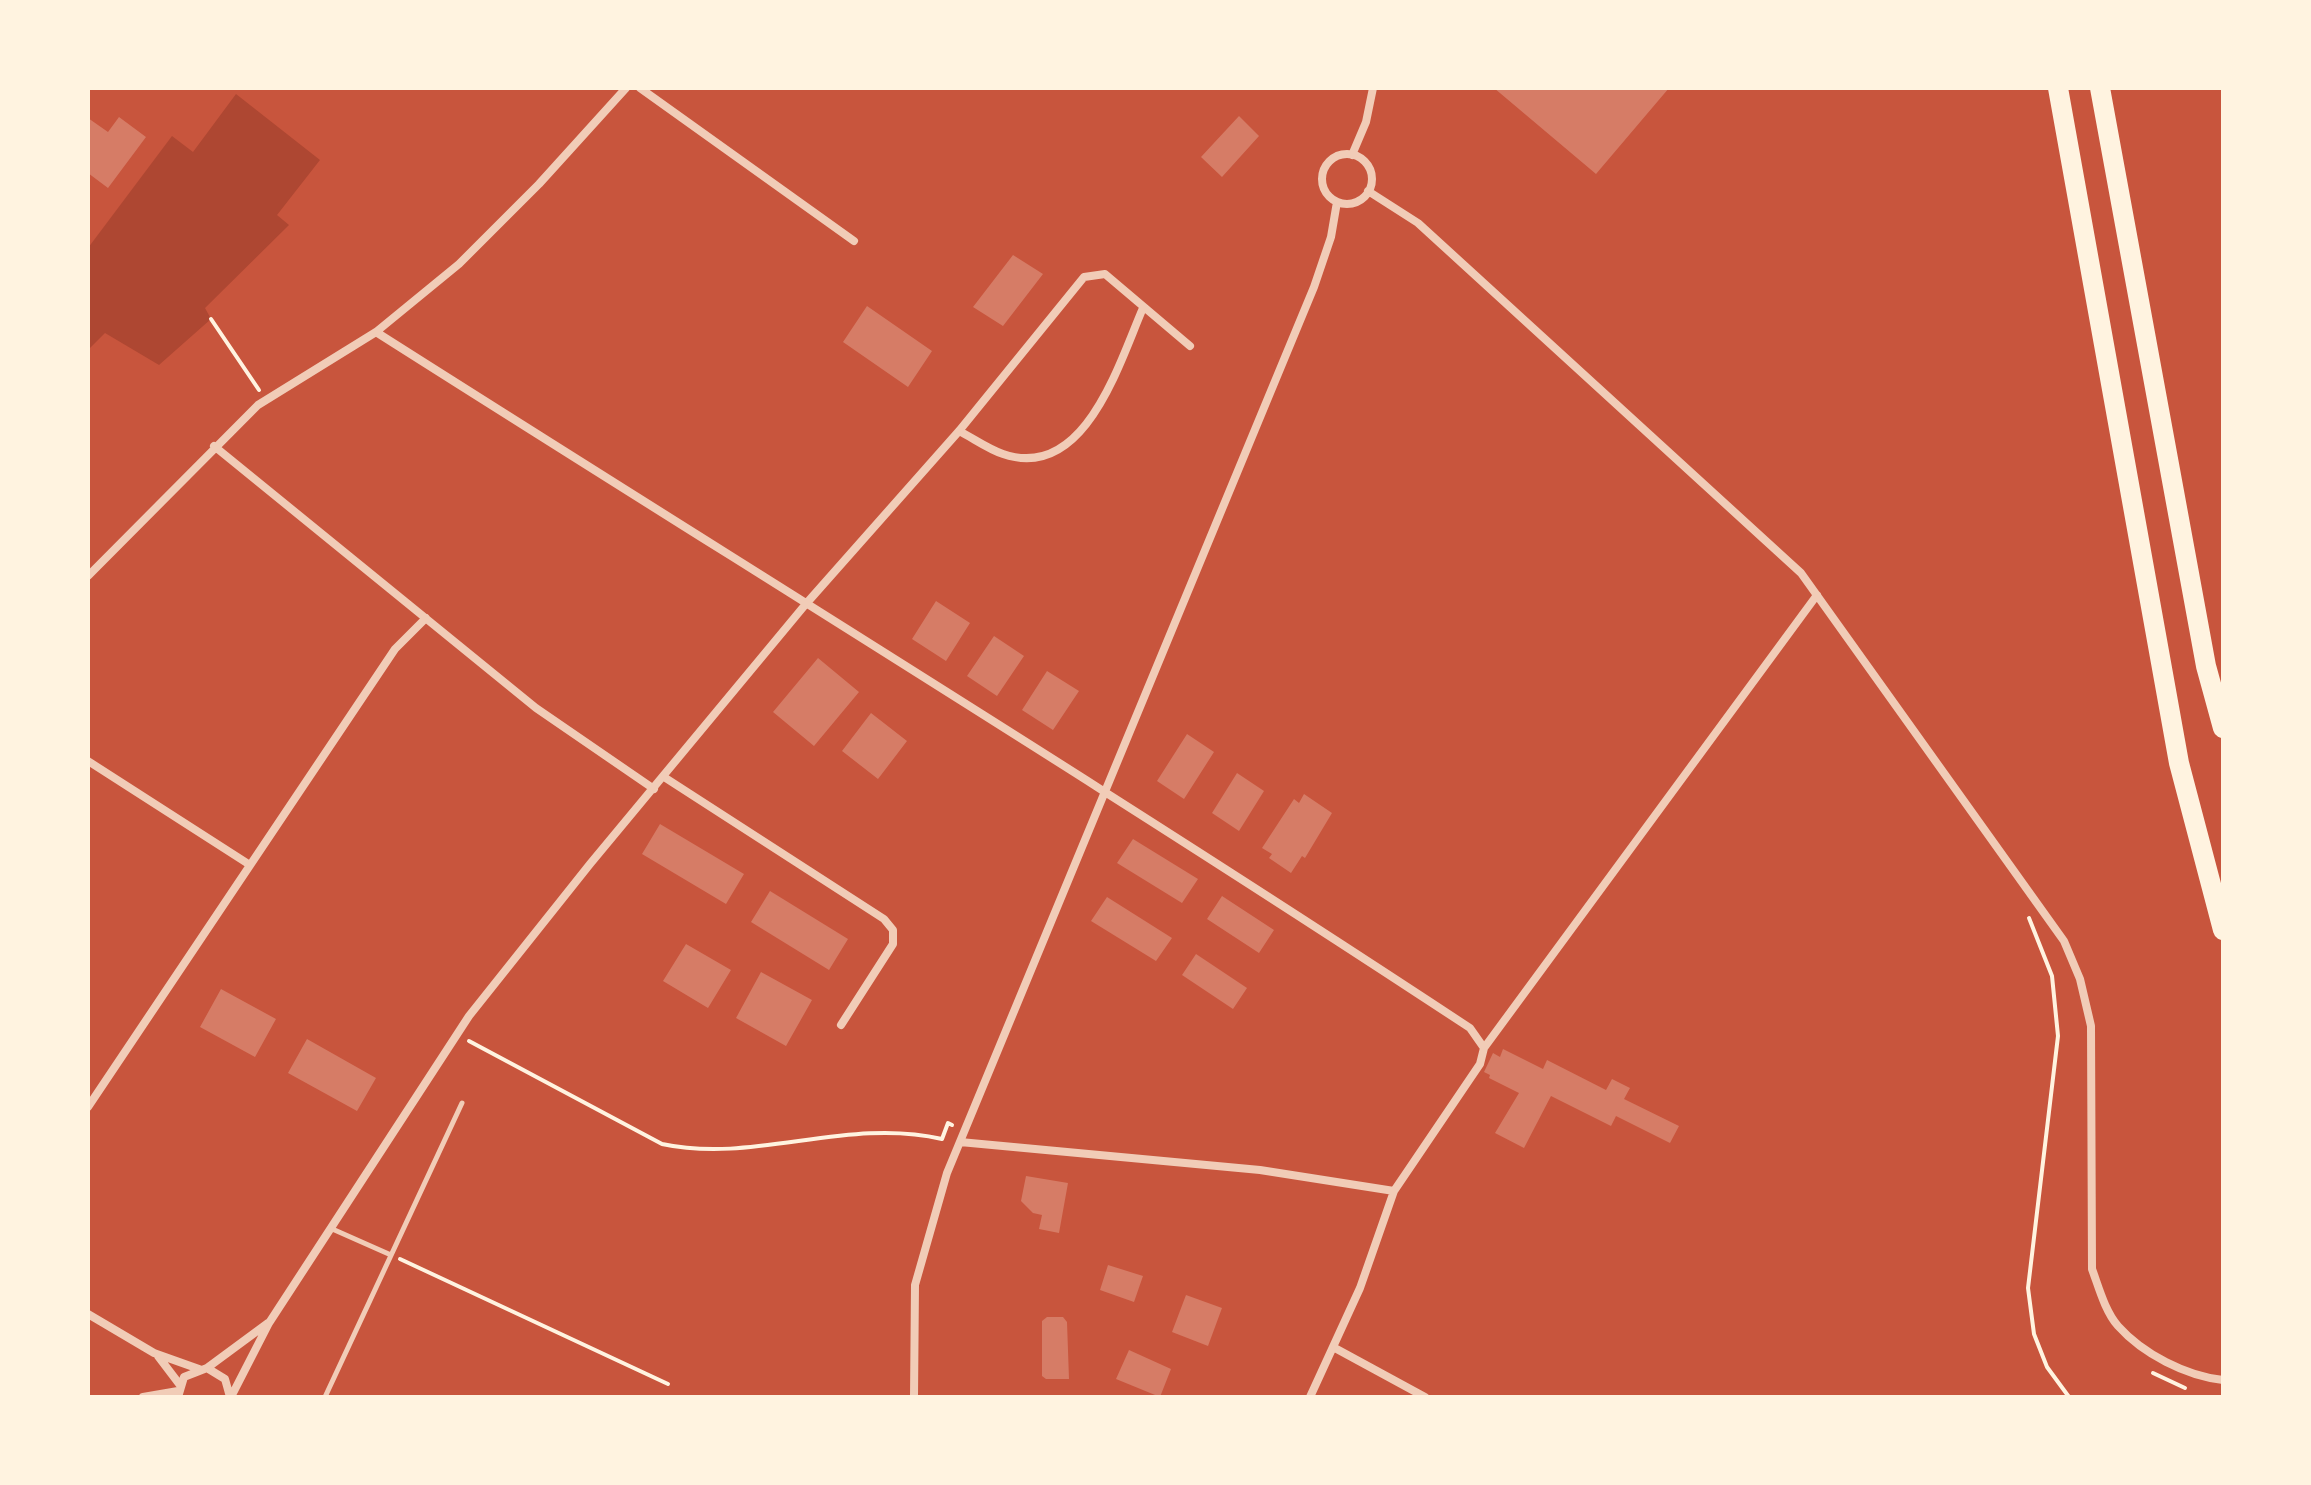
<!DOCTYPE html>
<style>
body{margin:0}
#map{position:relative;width:2311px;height:1485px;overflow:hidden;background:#c8553d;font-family:"PT Sans Narrow",sans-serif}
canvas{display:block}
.frame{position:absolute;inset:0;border:90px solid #fff3e0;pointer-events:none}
</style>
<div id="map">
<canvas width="2311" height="1485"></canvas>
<div class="frame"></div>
</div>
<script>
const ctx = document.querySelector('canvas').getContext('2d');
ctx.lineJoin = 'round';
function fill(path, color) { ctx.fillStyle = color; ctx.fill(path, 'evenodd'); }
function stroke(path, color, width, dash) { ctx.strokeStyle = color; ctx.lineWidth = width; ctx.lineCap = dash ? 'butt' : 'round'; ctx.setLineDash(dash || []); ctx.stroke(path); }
fill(new Path2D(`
 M 236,94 L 320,160 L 277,215 L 289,225 L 205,308 L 211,319 L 159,365 L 105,333 L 88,350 L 88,248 L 172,136 L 193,152 Z`), '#ae4732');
fill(new Path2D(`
 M 1494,88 L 1669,88 L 1596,174 Z
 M 1239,116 L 1259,136 L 1222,177 L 1201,157 Z
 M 119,117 L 146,137 L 108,188 L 88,173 L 88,118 L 108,132 Z
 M 1013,255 L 1043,274 L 1003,326 L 973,307 Z
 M 867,306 L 932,351 L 908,387 L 843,342 Z
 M 936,601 L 970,623 L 946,661 L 912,639 Z
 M 994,636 L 1024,656 L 997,696 L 967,676 Z
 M 818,658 L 859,692 L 814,746 L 773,712 Z
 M 1047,671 L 1079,691 L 1053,730 L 1022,710 Z
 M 871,713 L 907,741 L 878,779 L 842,751 Z
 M 1187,734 L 1214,752 L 1184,799 L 1157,781 Z
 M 1237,773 L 1264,791 L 1239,831 L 1212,813 Z
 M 1304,794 L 1332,813 L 1305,858 L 1302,856 L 1291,873 L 1269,858 L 1272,854 L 1262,848 L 1294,799 L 1299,803 Z
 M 660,824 L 744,874 L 726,904 L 642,854 Z
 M 1133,839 L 1198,879 L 1182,903 L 1117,863 Z
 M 770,891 L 848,939 L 829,970 L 751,922 Z
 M 1222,896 L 1274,930 L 1259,953 L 1207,919 Z
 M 1107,897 L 1172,938 L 1156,961 L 1091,921 Z
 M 686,944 L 731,970 L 708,1008 L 663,981 Z
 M 1196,954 L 1247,988 L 1233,1009 L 1182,975 Z
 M 761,972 L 812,1000 L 786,1046 L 736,1018 Z
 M 221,989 L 276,1019 L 255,1057 L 200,1027 Z
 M 307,1039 L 376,1078 L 357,1111 L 288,1073 Z
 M 1503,1049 L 1543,1069 L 1547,1060 L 1606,1090 L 1612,1079 L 1630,1088 L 1624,1099 L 1679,1126 L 1670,1143 L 1616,1116 L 1611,1126 L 1551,1096 L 1524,1148 L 1495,1133 L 1519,1093 L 1489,1078 L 1490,1075 L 1484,1072 L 1493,1053 L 1500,1057 Z
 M 1026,1176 L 1068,1183 L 1059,1233 L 1039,1229 L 1042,1215 L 1033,1213 L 1021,1201 Z
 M 1108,1265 L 1143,1276 L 1134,1302 L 1100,1290 Z
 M 1186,1295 L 1222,1308 L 1208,1346 L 1172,1332 Z
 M 1047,1317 L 1063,1317 L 1067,1322 L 1069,1379 L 1046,1379 L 1042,1376 L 1042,1321 Z
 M 1129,1350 L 1171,1369 L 1160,1397 L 1116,1379 Z`), '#d67c66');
stroke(new Path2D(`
 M 211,319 L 259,390
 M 2029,918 L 2052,976 L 2058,1036 L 2028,1288 L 2034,1334 L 2047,1367 L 2069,1397
 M 469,1041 L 662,1144 C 755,1164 846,1117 942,1139 L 948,1123 L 952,1125
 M 400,1259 L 668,1384
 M 2153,1373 L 2185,1388`), '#fff3e0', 4);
stroke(new Path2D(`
 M 330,1228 L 391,1255
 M 325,1397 L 462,1103`), '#f1ccb7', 5);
stroke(new Path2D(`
 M 640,88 L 854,241
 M1322 179a25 25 0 1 1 50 0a25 25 0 1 1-50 0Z
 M 1352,155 L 1366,122 L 1373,88
 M 1368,191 L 1418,223 L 1801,573 L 2064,941 L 2080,979 L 2091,1026 L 2092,1269 C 2099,1288 2105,1311 2118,1326 C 2143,1354 2186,1376 2223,1380
 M 376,332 C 741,564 1109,790 1470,1028 L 1484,1048 L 1480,1064 L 1394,1191 L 1360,1288 L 1310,1397
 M 959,431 C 973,438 988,449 1003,454 C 1085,482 1119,363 1143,308
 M 214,446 L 536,708 L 654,789
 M 88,576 L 258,405 L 376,332 L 459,264 L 539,184 L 626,88
 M 88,761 L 250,865
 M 664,777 L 884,919 L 893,930 L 893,944 L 841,1025
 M 1484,1048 L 1817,595
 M 88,1107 L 395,649 L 426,618
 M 960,1142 L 1260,1170 L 1394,1191
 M 88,1314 L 154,1353 L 199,1369
 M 1333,1347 L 1425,1397
 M 158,1356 L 180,1385
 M 207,1368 L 268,1323
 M 143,1397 L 178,1391
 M 178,1397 L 184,1377 L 207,1368 L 225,1379 L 230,1397
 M 231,1397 L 269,1323 L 469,1016 L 590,864 L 805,605 L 959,431 L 1084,277 L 1105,274 L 1190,346
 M 914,1397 L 915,1285 L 947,1173 L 1314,287 L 1331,237 L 1337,202`), '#f1ccb7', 8);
stroke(new Path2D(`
 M 2058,88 L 2179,763 L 2223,930
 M 2100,88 L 2206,666 L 2223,728`), '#fff3e0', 20);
</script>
